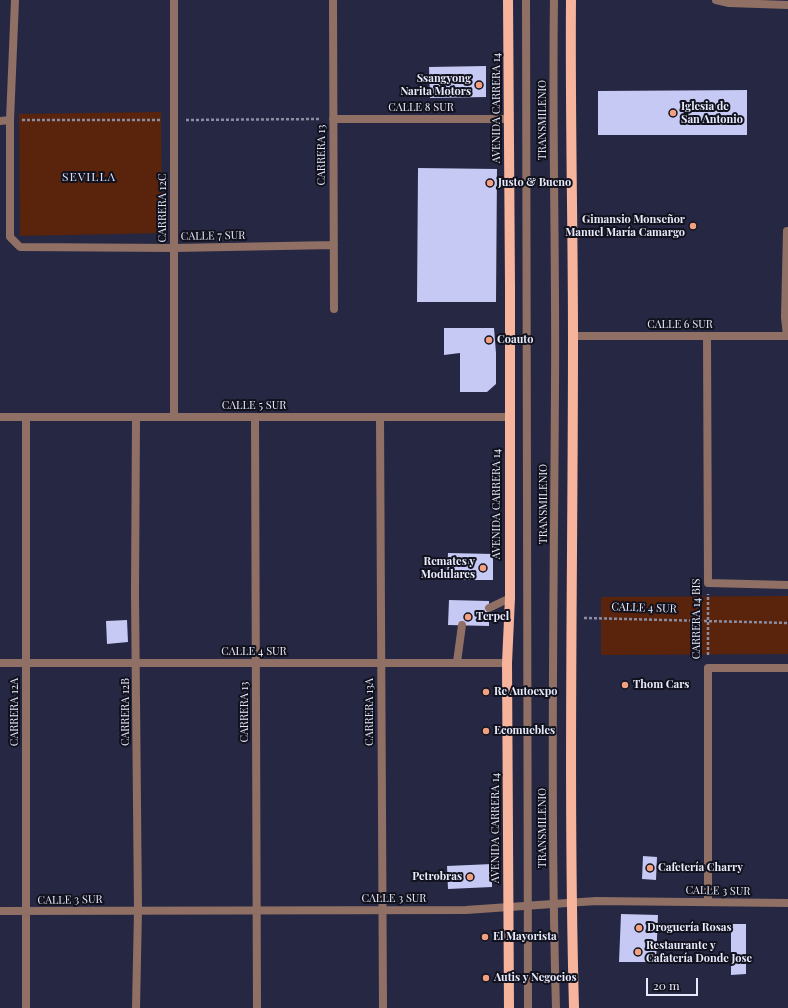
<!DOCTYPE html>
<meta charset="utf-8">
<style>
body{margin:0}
#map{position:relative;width:788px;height:1008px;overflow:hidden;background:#262843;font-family:"Playfair Display",serif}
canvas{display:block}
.scale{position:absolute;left:646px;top:978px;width:52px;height:18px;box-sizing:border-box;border:2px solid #e8eafc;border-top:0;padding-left:5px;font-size:12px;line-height:14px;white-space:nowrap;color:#e8eafc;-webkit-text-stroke:3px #11121e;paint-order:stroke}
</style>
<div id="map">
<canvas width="788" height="1008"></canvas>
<div class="scale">20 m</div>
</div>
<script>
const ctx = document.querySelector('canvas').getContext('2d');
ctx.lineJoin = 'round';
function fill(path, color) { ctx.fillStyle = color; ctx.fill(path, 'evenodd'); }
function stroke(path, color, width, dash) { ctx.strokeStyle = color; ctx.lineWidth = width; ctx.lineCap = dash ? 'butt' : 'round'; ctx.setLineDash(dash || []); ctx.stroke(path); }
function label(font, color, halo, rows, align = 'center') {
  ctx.font = font + ' "Playfair Display",serif'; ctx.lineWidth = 4; ctx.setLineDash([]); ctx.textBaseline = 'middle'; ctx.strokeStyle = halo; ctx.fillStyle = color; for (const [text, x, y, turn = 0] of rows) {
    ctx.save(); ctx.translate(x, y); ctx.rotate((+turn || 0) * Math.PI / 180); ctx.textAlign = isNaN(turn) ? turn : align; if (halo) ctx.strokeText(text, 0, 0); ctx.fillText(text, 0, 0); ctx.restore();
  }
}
fill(new Path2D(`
 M 161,112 L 162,233 L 20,236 L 19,114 Z
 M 788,596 L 788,654 L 601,655 L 601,597 Z`), '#5a230b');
fill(new Path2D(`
 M 486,66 L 486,97 L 430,98 L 429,67 Z
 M 747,90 L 747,135 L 598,135 L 598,91 Z
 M 418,168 L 497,169 L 496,302 L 417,302 Z
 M 444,328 L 494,328 L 496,353 L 496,384 L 487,392 L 460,392 L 460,353 L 444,355 Z
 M 448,553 L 493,554 L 493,580 L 447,580 Z
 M 449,600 L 489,601 L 489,626 L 448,625 Z
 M 127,620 L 128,642 L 107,644 L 106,621 Z
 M 643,856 L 657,857 L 656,880 L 642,879 Z
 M 492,864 L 492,887 L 448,889 L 447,866 Z
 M 621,914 L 658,915 L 656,962 L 619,962 Z
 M 731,924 L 746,924 L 746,974 L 731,975 Z`), '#c5c9f3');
stroke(new Path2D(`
 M 22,120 L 161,120
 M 186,120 L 321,119
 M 584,618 L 788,623
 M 708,655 L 708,594`), '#8b8da3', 2.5, [3, 2]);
stroke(new Path2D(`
 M 526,0 L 528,1008
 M 554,0 C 552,128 556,257 555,385 C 554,593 550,800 556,1008
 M 716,0 L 729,3 L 788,5
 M 787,231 L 785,317 L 787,336
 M 489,608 L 510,598
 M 457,662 L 462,625`), '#907064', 8);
stroke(new Path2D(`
 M 15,0 L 10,120 L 10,237 L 20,247 L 174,248 L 334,245
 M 174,0 L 174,417
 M 333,0 L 334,309
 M 333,119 L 509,119
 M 0,121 L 10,120
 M 573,336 L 788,336
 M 707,336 L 708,583 L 788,585
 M 0,417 L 509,417
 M 26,417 L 26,1008
 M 136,417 L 135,594 L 138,910 L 136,1008
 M 255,417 L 257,1008
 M 380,417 L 383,1008
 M 0,663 L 507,663
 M 708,902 L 708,668 L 788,668
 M 0,911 L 466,910 L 596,901 L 788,903`), '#907064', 8);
stroke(new Path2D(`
 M 508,0 L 510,286 L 510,598 L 507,663 L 509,1008
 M 571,0 C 570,113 573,226 573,339 C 573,562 568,785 574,1008`), '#f6b49c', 10);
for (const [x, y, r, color] of [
 [479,85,4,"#f2a080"],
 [673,113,4,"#f2a080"],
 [490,183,4,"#f2a080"],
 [693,226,4,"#f2a080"],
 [489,340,4,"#f2a080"],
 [483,568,4,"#f2a080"],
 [468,617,4,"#f2a080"],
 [625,685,4,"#f2a080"],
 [486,692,4,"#f2a080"],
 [486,731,4,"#f2a080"],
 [650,868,4,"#f2a080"],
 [470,877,4,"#f2a080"],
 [639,928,4,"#f2a080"],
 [485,937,4,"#f2a080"],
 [638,952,4,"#f2a080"],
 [486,978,4,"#f2a080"]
]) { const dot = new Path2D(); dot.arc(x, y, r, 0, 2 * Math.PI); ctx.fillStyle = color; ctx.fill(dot); stroke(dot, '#11121e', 1.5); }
label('bold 11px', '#e8eafc', '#11121e', [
 ["Ssangyong",471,79,"right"],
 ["Narita Motors",471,92,"right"],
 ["Iglesia de",681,107],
 ["San Antonio",681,120],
 ["Justo & Bueno",498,183],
 ["Gimansio Monseñor",685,220,"right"],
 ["Manuel María Camargo",685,233,"right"],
 ["Coauto",497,340],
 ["Remates y",475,562,"right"],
 ["Modulares",475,575,"right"],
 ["Terpel",476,617],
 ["Thom Cars",633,685],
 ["Re Autoexpo",494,692],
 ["Ecomuebles",494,731],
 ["Cafetería Charry",658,868],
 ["Petrobras",462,877,"right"],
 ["Droguería Rosas",647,928],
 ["El Mayorista",493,937],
 ["Restaurante y",646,946],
 ["Cafatería Donde Jose",646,959],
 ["Autis y Negocios",494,978]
], 'left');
label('11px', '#e8eafc', '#11121e', [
 ["CALLE 8 SUR",421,108],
 ["AVENIDA CARRERA 14",497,108,-90],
 ["TRANSMILENIO",543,120,-90],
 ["CARRERA 13",322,155,-90],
 ["CARRERA 12C",163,208,-90],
 ["CALLE 7 SUR",213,236,-1],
 ["CALLE 6 SUR",680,325],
 ["CALLE 5 SUR",254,406],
 ["AVENIDA CARRERA 14",497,504,-90],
 ["TRANSMILENIO",544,504,-90],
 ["CALLE 4 SUR",644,608,2],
 ["CARRERA 14 BIS",697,619,-90],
 ["CALLE 4 SUR",254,652],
 ["CARRERA 12A",15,712,-90],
 ["CARRERA 12B",126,712,-90],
 ["CARRERA 13",245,712,-90],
 ["CARRERA 13A",370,712,-90],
 ["AVENIDA CARRERA 14",496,828,-90],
 ["TRANSMILENIO",543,828,-90],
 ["CALLE 3 SUR",718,891,1],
 ["CALLE 3 SUR",394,899],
 ["CALLE 3 SUR",70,900,-1]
]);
ctx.letterSpacing = '1px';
label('12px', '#dce0fc', '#11121e', [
 ["SEVILLA",89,177]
]);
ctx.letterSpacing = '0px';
</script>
